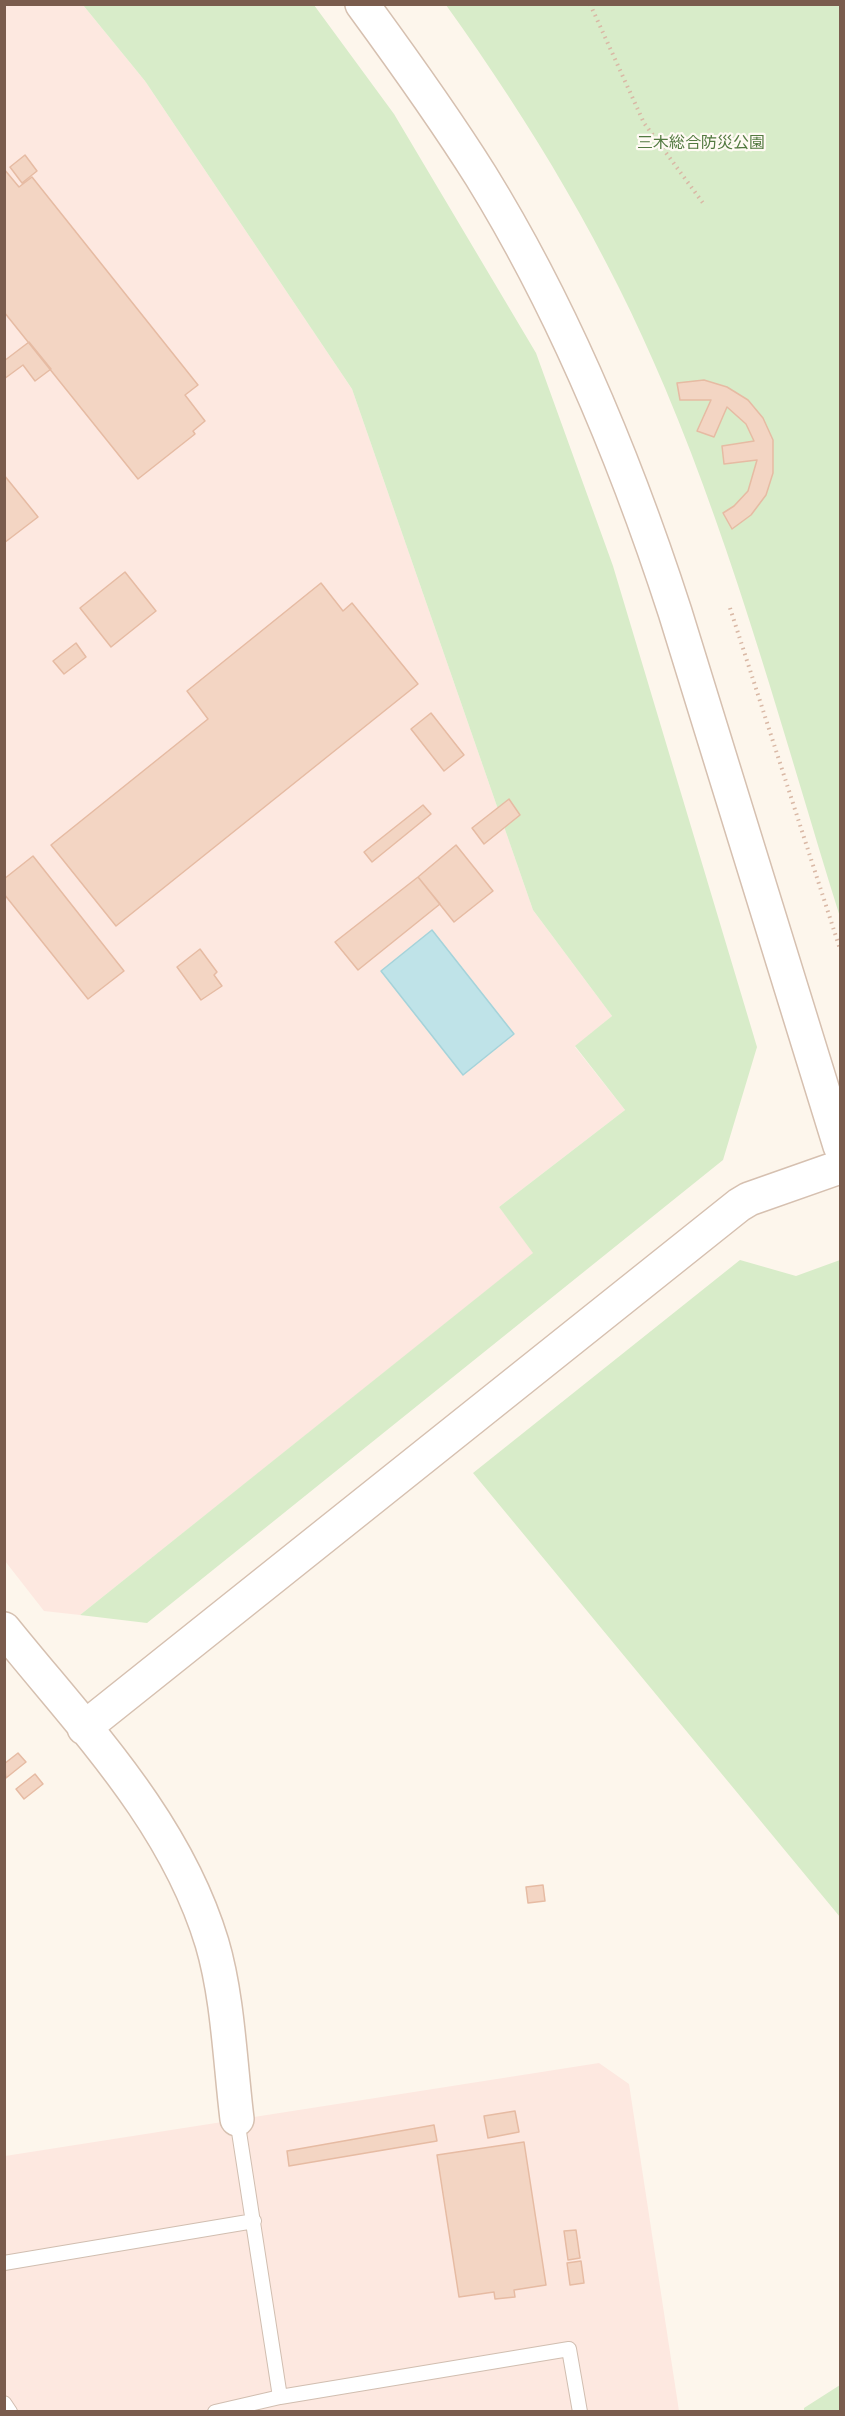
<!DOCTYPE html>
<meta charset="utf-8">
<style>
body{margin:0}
#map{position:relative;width:845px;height:2416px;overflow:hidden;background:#fdf6ec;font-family:"Archivo Narrow",sans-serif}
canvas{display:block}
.frame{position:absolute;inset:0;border:6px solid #7a5c4d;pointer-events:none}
</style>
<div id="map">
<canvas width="845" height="2416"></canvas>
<div class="frame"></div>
</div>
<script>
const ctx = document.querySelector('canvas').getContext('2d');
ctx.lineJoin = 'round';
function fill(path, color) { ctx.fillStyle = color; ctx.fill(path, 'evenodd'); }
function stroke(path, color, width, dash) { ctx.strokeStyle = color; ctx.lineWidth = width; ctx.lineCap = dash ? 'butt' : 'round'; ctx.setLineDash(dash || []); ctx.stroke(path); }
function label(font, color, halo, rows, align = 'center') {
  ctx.font = font + ' "Archivo Narrow","Noto Sans JP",sans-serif'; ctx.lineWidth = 4.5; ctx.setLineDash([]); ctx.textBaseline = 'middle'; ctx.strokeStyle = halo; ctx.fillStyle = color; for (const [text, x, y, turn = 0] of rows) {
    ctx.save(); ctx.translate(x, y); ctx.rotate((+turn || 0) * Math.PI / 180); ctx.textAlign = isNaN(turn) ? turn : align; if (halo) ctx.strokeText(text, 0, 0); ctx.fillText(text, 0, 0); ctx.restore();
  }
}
fill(new Path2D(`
 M 5,5 L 83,5 L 145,81 L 352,389 L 533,910 L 612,1016 L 575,1047 L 625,1110 L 499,1207 L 534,1253 L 80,1615 L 44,1611 L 5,1561 Z
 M 599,2063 L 629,2084 L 679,2411 L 5,2412 L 5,2156 Z`), '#fde8e0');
fill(new Path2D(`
 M 83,5 L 314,5 L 394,114 L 536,353 L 613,566 L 757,1047 L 723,1160 L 147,1623 L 80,1615 L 533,1253 L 499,1207 L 625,1110 L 575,1046 L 612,1016 L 533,910 L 352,389 L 145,81 Z
 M 446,5 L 840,5 L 840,917 C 785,740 737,559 665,388 C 608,251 532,125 446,5 Z
 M 740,1260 L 796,1276 L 840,1260 L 840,1917 L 473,1473 Z
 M 840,2385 L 840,2411 L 804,2411 L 804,2408 Z`), '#d8ecc9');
const water = new Path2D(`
 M 432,930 L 514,1034 L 463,1075 L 381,971 Z`);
fill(water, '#bfe3e8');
stroke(water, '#a5d3da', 1.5);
const building = new Path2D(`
 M 25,155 L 37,171 L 22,183 L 10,167 Z
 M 4,169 L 19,187 L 32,177 L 198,385 L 185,395 L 205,421 L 193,431 L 195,434 L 138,479 L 4,312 Z
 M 29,342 L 51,369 L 35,381 L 23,365 L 4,379 L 4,361 Z
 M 704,380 L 727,387 L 748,400 L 763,418 L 773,440 L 773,473 L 766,495 L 751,515 L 732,529 L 723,513 L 734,506 L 748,491 L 757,460 L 724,464 L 722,446 L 754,441 L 746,424 L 727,407 L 714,437 L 697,431 L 711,400 L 680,400 L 677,383 Z
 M 4,475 L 38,517 L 4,543 Z
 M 125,572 L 156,611 L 111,647 L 80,608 Z
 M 321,583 L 343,611 L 352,603 L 418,684 L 116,926 L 51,845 L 208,719 L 187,691 Z
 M 76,643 L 86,657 L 64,674 L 53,661 Z
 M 431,713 L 464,755 L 444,771 L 411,729 Z
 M 509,799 L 520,815 L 484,844 L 472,828 Z
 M 423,805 L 431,814 L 372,862 L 364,852 Z
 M 456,845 L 493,891 L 454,922 L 418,877 Z
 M 33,856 L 124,971 L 88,999 L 4,894 L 4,879 Z
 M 418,877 L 440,904 L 358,970 L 335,942 Z
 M 200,949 L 217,972 L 214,975 L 222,986 L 201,1000 L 177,967 Z
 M 18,1753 L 26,1762 L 6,1778 L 4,1764 Z
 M 35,1774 L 43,1784 L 24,1799 L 16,1789 Z
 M 543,1885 L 545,1901 L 528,1903 L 526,1887 Z
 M 515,2111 L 519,2132 L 488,2138 L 484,2116 Z
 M 434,2125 L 437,2141 L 289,2166 L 287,2151 Z
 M 524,2142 L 546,2285 L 514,2290 L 515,2297 L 495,2299 L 494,2292 L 459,2297 L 437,2155 Z
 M 576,2230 L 580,2258 L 568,2260 L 564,2231 Z
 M 581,2261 L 584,2283 L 570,2285 L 567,2263 Z`);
fill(building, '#f3d5c3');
stroke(building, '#e6bba3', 1.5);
const lane = new Path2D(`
 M 237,2119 L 280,2397 L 569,2349 L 580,2412
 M 4,2263 L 254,2221
 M 4,2403 L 10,2412
 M 215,2412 L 280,2397`);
const secondary = new Path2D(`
 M 362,4 C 403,60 444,117 481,176 C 565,312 626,461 675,612 L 840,1146
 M 4,1629 C 83,1727 175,1820 212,1943 C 228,1997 230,2062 237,2119
 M 84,1728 L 739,1205 L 749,1199 L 840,1167`);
stroke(lane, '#d1beb0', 16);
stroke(secondary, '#d6c0b0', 36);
stroke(new Path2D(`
 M 590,4 L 644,123 L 703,203
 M 730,608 L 840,949`), '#d9b8a5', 4, [1.5, 4.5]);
stroke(lane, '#fff', 14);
stroke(secondary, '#fff', 33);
label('16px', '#537a41', '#fffaf3', [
 ["三木総合防災公園",701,144]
]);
</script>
